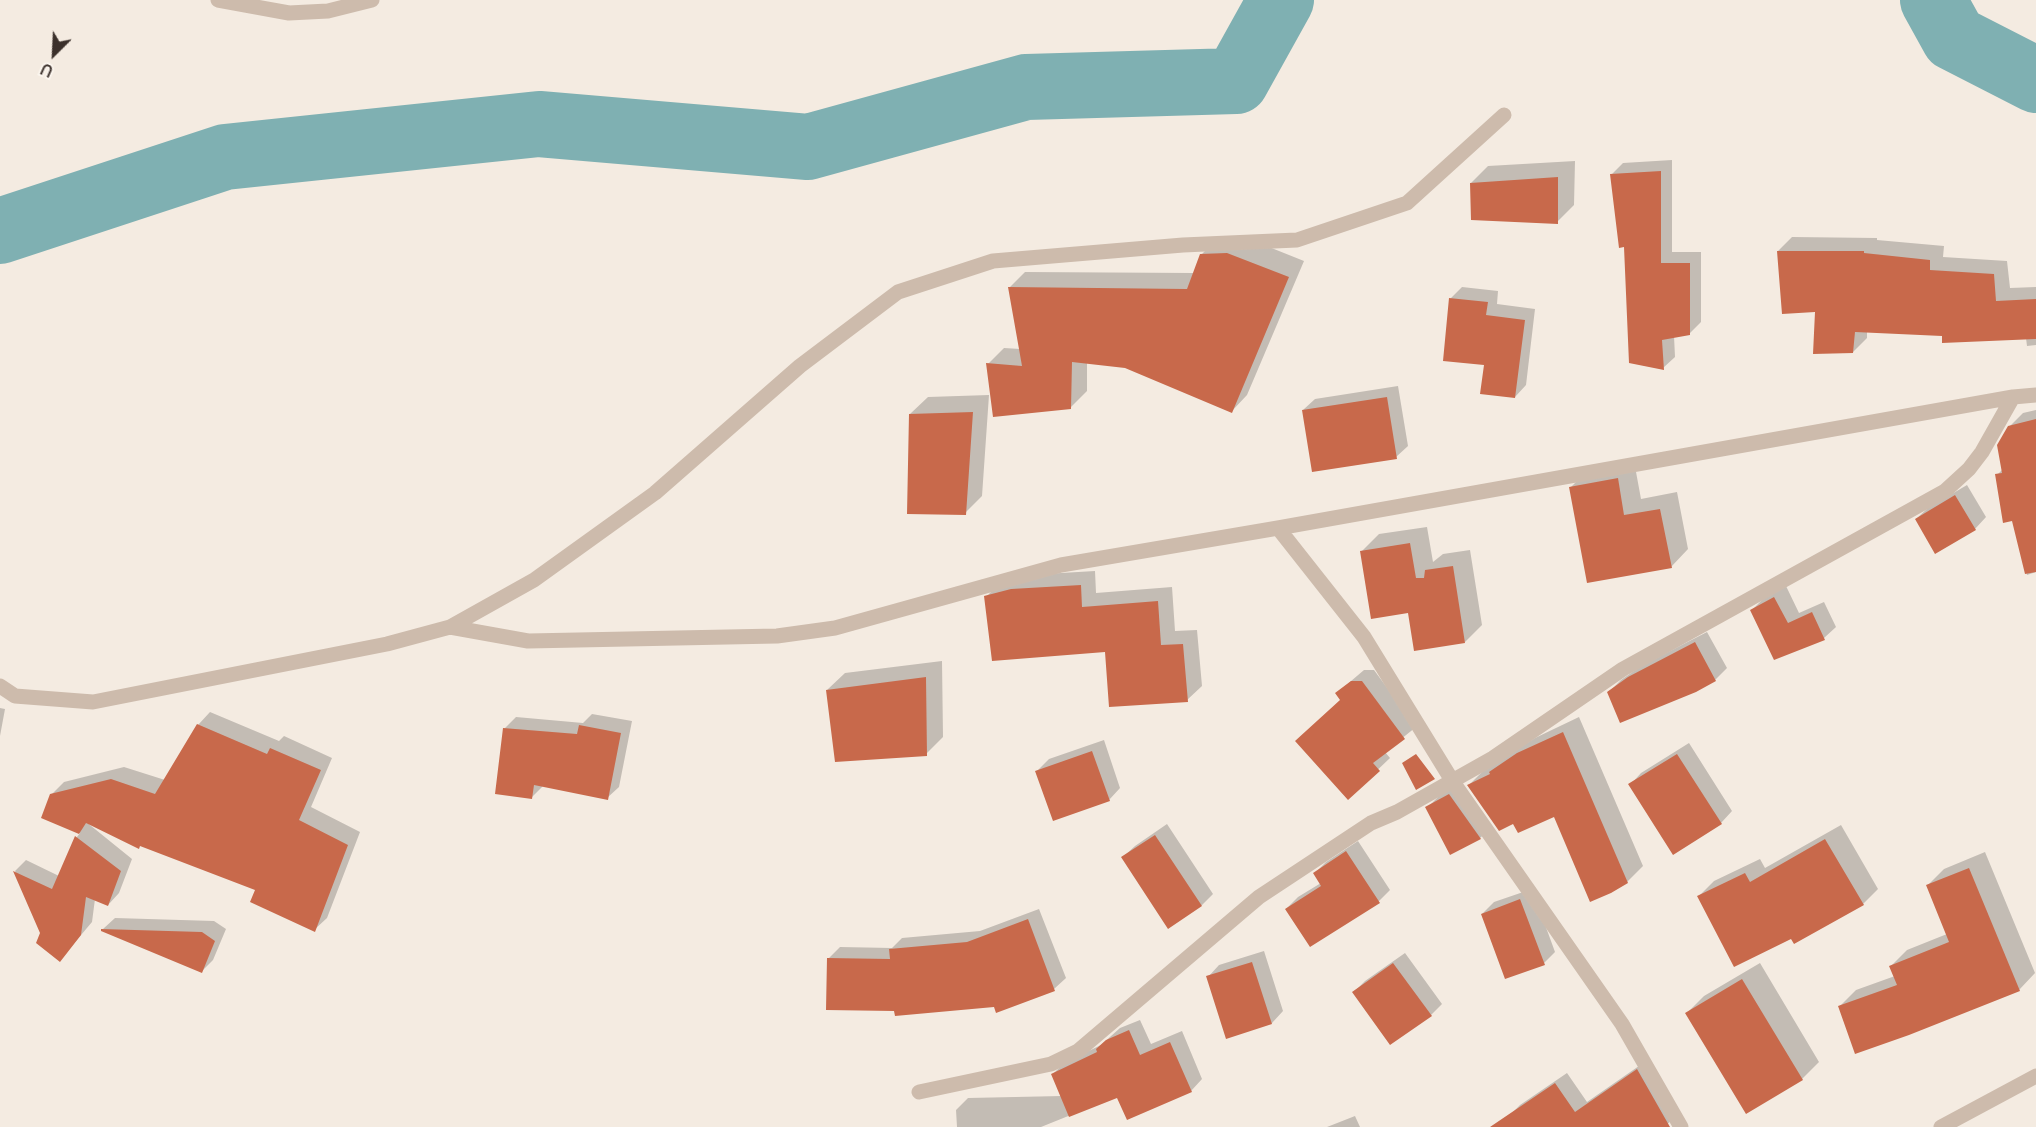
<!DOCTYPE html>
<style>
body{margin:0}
#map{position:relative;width:2036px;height:1127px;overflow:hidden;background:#f4ebe1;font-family:Manrope,sans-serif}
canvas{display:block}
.north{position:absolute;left:24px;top:24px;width:60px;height:60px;-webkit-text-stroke:4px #fbf5ee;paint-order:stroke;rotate:204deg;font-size:16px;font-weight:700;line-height:24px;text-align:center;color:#3b302b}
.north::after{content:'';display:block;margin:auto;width:21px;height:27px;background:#3b302b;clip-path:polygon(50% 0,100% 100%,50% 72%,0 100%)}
</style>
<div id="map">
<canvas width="2036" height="1127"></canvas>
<div class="north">U</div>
</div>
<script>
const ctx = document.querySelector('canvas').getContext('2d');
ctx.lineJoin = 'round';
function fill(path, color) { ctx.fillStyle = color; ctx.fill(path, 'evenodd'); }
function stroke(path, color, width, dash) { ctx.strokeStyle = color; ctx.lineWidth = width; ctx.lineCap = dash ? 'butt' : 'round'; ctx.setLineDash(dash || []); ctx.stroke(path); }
fill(new Path2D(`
 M 1672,160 L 1672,252 L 1701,252 L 1701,322 L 1689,334 L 1674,336 L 1675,357 L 1663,368 L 1626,246 L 1611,175 L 1623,163 Z
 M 1575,161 L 1574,205 L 1557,222 L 1471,183 L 1488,166 Z
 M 1244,237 L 1304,261 L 1247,395 L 1231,412 L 1126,367 L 1087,362 L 1087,391 L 1071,407 L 988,364 L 1004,348 L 1020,349 L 1009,288 L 1025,272 L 1194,273 L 1201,255 L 1218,238 Z
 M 1792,237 L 1877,238 L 1877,240 L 1944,246 L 1943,257 L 2007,261 L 2010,288 L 2036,287 L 2036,345 L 2027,346 L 2026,338 L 1867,331 L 1867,338 L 1853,352 L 1817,310 L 1778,251 Z
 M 1462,287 L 1498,291 L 1497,304 L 1535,309 L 1526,385 L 1515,397 L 1486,364 L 1450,299 Z
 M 1398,386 L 1408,446 L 1396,457 L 1303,410 L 1315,399 Z
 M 989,395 L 982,496 L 965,513 L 910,414 L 928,397 Z
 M 2036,410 L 2036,572 L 2027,575 L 2013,519 L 1997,475 L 2003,469 L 2009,427 L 2023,413 Z
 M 1634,461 L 1641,499 L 1677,492 L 1688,549 L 1671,567 L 1571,487 L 1588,470 Z
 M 1967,485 L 1986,517 L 1975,529 L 1916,519 L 1928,508 Z
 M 1427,527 L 1433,562 L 1443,554 L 1470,550 L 1482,625 L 1465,642 L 1409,611 L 1362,551 L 1379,534 Z
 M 1095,571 L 1096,593 L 1172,587 L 1175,631 L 1197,630 L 1202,686 L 1187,700 L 1106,650 L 986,597 L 1001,582 L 1027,575 Z
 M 1786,586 L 1799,613 L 1824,602 L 1836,627 L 1824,638 L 1775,658 L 1752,610 L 1763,599 Z
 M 1707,632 L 1727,668 L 1715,680 L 1609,692 L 1621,680 L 1641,666 Z
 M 942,661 L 943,737 L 926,754 L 827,690 L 845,673 Z
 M 1364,670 L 1374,670 L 1416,727 L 1385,752 L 1390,758 L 1348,798 L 1341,699 L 1337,693 Z
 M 0,708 L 5,709 L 0,736 Z
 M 210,712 L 279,741 L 284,736 L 332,758 L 311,807 L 360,832 L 327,918 L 314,930 L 257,889 L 85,821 L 132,859 L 119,893 L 108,905 L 95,899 L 92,922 L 60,960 L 41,933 L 15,871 L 26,860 L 59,876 L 77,837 L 80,833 L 43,818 L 51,795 L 64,782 L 124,767 L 165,780 L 198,725 Z
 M 592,714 L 632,721 L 619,787 L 607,798 L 544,785 L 532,797 L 504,729 L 516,717 L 583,723 Z
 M 1579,717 L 1643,866 L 1627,882 L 1555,815 L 1514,822 L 1469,785 L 1484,770 L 1535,738 Z
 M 1104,740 L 1120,788 L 1109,800 L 1037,771 L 1049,759 Z
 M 1689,743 L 1732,811 L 1721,823 L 1630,785 L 1641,773 Z
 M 1461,783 L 1492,827 L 1480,838 L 1427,808 L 1439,796 Z
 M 1167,824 L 1213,894 L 1202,905 L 1168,927 L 1123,857 L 1135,846 Z
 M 1841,825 L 1878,889 L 1863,904 L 1792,937 L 1699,896 L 1714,881 L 1760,859 L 1765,868 Z
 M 1358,841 L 1390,890 L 1379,901 L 1286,909 L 1298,897 L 1321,883 L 1315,873 L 1326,862 Z
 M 1985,852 L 2035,973 L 2019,990 L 1840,1006 L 1856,990 L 1895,976 L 1891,966 L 1907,950 L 1947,934 L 1928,885 L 1944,869 Z
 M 1532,889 L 1555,952 L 1544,963 L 1482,914 L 1494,902 Z
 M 1039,909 L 1066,978 L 1054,989 L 994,1005 L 896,1010 L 828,959 L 840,947 L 892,948 L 902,938 L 980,931 Z
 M 115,918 L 214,921 L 226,929 L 213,960 L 201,972 L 103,929 Z
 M 1264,951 L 1283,1011 L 1272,1023 L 1227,1037 L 1208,977 L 1219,965 Z
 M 1405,953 L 1442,1004 L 1431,1015 L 1354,992 L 1365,981 Z
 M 1760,963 L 1819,1062 L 1802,1079 L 1687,1013 L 1704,996 Z
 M 1140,1020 L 1151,1044 L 1182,1031 L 1202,1079 L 1191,1091 L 1118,1096 L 1041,1127 L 957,1127 L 956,1110 L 968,1098 L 1062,1096 L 1053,1074 L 1064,1063 L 1101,1045 L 1120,1028 Z
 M 1649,1059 L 1680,1113 L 1664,1127 L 1492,1127 L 1510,1115 L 1520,1105 L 1567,1073 L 1587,1102 Z
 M 1355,1116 L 1360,1127 L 1327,1127 Z`), '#0003');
stroke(new Path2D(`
 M 1933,0 L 1954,38 L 2036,80
 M 0,231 L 225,157 L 539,124 L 808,147 L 1026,87 L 1236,81 L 1281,0`), '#7fb0b2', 66);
fill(new Path2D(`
 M 1661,171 L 1661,263 L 1690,263 L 1690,335 L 1662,340 L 1664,370 L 1629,363 L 1624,247 L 1619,248 L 1610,174 Z
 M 1558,177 L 1558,224 L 1471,220 L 1470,183 Z
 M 1777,251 L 1864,251 L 1864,253 L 1930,260 L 1930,270 L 1994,274 L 1996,301 L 2036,299 L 2036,339 L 1942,343 L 1942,336 L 1855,332 L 1853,353 L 1813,354 L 1815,312 L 1782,314 Z
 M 1227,253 L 1289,277 L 1232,413 L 1125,368 L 1072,362 L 1071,409 L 993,417 L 986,363 L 1022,366 L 1008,287 L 1187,289 L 1200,254 Z
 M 1449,298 L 1488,302 L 1486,315 L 1525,320 L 1515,398 L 1480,394 L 1484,365 L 1443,361 Z
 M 1387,397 L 1397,459 L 1312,472 L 1302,410 Z
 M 973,412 L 966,515 L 907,514 L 909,414 Z
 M 2036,419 L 2036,572 L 2025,574 L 2012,521 L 2003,523 L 1995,474 L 2002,473 L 1997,445 L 2008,426 Z
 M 1618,478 L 1624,515 L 1660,509 L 1672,568 L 1587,583 L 1569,487 Z
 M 1955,495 L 1976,530 L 1935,554 L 1915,519 Z
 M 1410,543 L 1416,578 L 1424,578 L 1425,570 L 1453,566 L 1465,643 L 1414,651 L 1408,613 L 1371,619 L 1360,551 Z
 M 1081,585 L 1082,607 L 1158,601 L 1161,645 L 1183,644 L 1188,702 L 1109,707 L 1105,652 L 992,661 L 984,596 L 1011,589 Z
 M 1774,597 L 1788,623 L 1812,612 L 1825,640 L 1774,660 L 1750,610 Z
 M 1695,642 L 1716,681 L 1696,692 L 1620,723 L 1607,692 L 1628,677 Z
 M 926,677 L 927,756 L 835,762 L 826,690 Z
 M 1351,681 L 1362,681 L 1405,739 L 1373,763 L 1380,771 L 1348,800 L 1295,741 L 1340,700 L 1335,693 Z
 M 197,724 L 267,754 L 270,748 L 321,770 L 299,820 L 348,845 L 315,932 L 250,902 L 255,890 L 140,846 L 139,849 L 86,823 L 79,834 L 41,818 L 50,794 L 111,779 L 155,794 Z
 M 579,725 L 621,733 L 608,800 L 534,785 L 532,799 L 495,794 L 503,728 L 577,734 Z
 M 1563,732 L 1628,883 L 1611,893 L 1590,902 L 1554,817 L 1518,833 L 1513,824 L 1499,831 L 1467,785 L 1490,774 L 1489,772 L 1517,753 Z
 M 1092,751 L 1110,801 L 1053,821 L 1035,771 Z
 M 1416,754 L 1435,779 L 1416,790 L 1402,763 Z
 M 1677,754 L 1722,824 L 1673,855 L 1628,784 Z
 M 1449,794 L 1481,839 L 1450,855 L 1425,807 Z
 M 1155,835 L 1202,906 L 1168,929 L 1121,857 Z
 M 75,836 L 121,871 L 108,906 L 86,897 L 81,935 L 60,962 L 36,943 L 40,933 L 13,871 L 52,889 Z
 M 1825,839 L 1864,905 L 1794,944 L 1791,939 L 1734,967 L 1697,896 L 1745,873 L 1750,882 Z
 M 1346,851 L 1380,903 L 1310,947 L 1285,909 L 1321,886 L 1313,873 Z
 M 1969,868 L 2020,991 L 1909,1035 L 1855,1054 L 1838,1006 L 1897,985 L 1889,966 L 1949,942 L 1926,885 Z
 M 1520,899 L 1545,965 L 1505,979 L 1481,914 Z
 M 1028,919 L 1055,991 L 996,1013 L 994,1007 L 895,1016 L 894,1011 L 826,1010 L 827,958 L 890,959 L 889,949 L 967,942 Z
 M 101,929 L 202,932 L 215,941 L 202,973 L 101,931 Z
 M 1252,962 L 1272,1024 L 1226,1039 L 1206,976 Z
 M 1393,963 L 1432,1016 L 1390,1045 L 1352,992 Z
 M 1742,979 L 1803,1080 L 1746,1114 L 1685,1013 Z
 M 1129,1030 L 1140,1055 L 1170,1042 L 1192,1092 L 1127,1120 L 1117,1098 L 1069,1117 L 1051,1074 L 1097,1052 L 1096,1049 L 1106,1040 Z
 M 1637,1069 L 1670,1127 L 1490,1127 L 1555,1083 L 1575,1112 Z`), '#c8694b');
stroke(new Path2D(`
 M 218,0 L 289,13 L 328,11 L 372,0
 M 1278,528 L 1364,637 L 1453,782 L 1622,1024 L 1681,1127
 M 450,627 L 534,580 L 655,493 L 800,366 L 898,292 L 993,261 L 1183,245 L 1297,240 L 1407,203 L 1504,115
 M 0,686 L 15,696 L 93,702 L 387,644 L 450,627 L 528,641 L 777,636 L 835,628 L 1061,565 L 1278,528 L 2013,397 L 2036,395
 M 919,1092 L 1051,1064 L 1078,1051 L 1259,897 L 1371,823 L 1397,812 L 1493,758 L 1623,669 L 1945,491 L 1969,469 L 1982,452 L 2013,397
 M 1941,1127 L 2036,1076`), '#cdbbac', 15);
</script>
